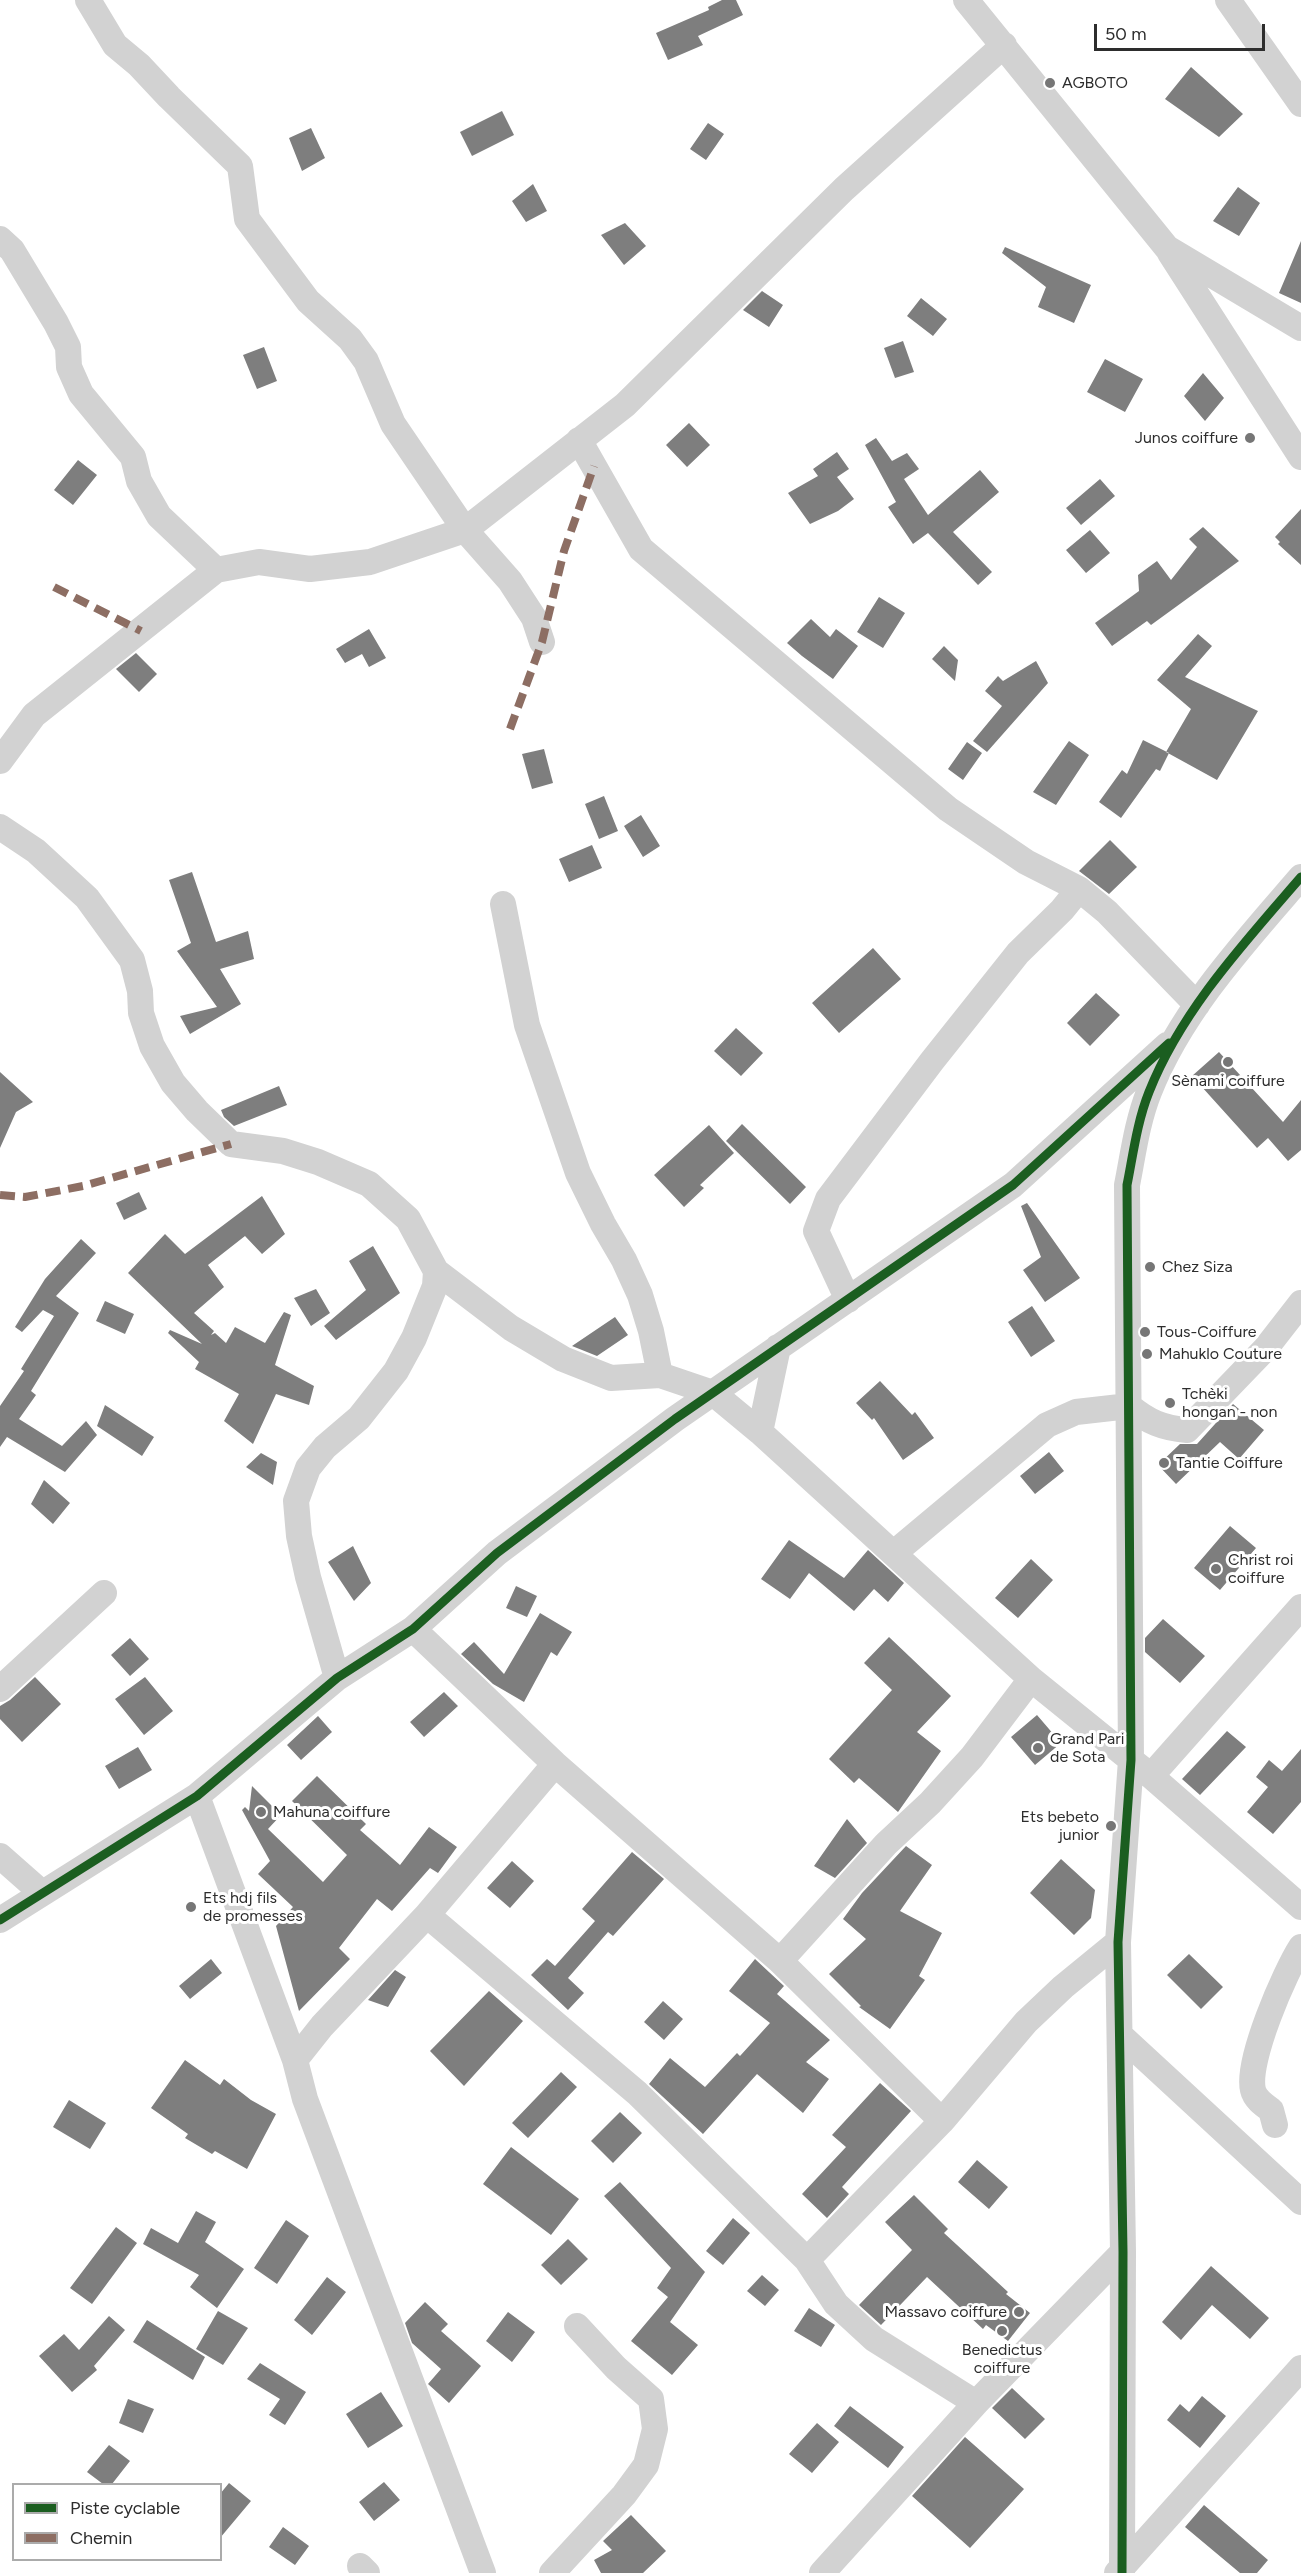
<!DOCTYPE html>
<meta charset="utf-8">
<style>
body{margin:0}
#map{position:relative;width:1301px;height:2573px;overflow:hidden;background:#fff;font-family:Figtree,sans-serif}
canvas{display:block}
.legend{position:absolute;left:12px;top:2483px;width:210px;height:78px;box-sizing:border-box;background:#fff;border:2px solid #ababab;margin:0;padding:8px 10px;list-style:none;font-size:18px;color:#2d2d2d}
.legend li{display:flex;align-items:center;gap:12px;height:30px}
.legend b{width:30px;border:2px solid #ababab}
.scale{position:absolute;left:1094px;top:24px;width:171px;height:27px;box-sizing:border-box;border:3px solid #2d2d2d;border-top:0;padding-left:8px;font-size:18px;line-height:21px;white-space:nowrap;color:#2d2d2d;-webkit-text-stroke:4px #fff;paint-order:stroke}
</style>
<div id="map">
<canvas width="1301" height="2573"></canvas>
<ul class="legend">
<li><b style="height:8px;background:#1b5e20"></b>Piste cyclable</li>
<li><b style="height:8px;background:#8d6e63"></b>Chemin</li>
</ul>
<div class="scale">50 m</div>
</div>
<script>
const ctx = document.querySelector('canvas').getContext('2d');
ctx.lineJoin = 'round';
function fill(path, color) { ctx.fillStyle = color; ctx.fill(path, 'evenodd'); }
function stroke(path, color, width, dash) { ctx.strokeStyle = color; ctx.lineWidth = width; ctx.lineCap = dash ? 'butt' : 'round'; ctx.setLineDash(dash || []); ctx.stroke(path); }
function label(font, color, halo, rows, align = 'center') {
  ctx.font = font + ' Figtree,sans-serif'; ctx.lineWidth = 6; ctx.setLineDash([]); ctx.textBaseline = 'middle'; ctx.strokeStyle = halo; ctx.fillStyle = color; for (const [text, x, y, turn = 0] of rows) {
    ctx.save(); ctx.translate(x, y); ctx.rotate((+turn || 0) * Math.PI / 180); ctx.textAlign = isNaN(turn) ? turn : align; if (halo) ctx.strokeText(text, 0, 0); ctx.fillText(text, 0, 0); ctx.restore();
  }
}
fill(new Path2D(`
 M 722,0 L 736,0 L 743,15 L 698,36 L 703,45 L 668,60 L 656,33 L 709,10 L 708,7 Z
 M 1191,67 L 1243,114 L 1219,137 L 1165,99 Z
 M 502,111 L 514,135 L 472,156 L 460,132 Z
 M 708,123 L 724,134 L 706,160 L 690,149 Z
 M 311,128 L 325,158 L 302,171 L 289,138 Z
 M 533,184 L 547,211 L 526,222 L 512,201 Z
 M 1238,187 L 1260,203 L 1239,236 L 1213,221 Z
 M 625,223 L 646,246 L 624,265 L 601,235 Z
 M 1301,241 L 1301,303 L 1279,293 Z
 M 1005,247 L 1091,285 L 1074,323 L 1038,307 L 1046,287 L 1002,253 Z
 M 762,291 L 783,305 L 769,327 L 743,310 Z
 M 921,298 L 947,319 L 933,336 L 907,316 Z
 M 903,341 L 914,372 L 895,378 L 884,348 Z
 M 264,347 L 277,381 L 257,389 L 243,355 Z
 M 1105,359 L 1143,379 L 1125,412 L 1087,392 Z
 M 1203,373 L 1224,398 L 1205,421 L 1184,396 Z
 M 689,423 L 710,445 L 687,467 L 666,445 Z
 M 876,438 L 892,461 L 907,453 L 919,469 L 904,479 L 928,515 L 980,470 L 999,492 L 953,532 L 992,572 L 978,585 L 928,533 L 913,544 L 888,507 L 896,502 L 865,445 Z
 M 837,452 L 849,469 L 837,477 L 854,499 L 838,511 L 810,524 L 788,493 L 818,476 L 813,469 Z
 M 78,460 L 97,475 L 73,505 L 54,490 Z
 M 1100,479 L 1115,496 L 1081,525 L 1066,508 Z
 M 1301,509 L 1301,565 L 1278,544 L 1280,542 L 1275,537 Z
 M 1203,527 L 1239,561 L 1151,625 L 1147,621 L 1112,646 L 1095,623 L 1139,591 L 1138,575 L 1157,561 L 1171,580 L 1197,547 L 1189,539 Z
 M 1090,530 L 1110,553 L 1086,573 L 1066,550 Z
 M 879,597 L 905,613 L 883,648 L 857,632 Z
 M 811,619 L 830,637 L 836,629 L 858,646 L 833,679 L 802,656 L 787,643 Z
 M 369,629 L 386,658 L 369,667 L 362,654 L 345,663 L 336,649 Z
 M 1198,634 L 1212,646 L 1185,677 L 1258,711 L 1217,780 L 1166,752 L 1191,709 L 1157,680 Z
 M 944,646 L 958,660 L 955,681 L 932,659 Z
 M 136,653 L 157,674 L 139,692 L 116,669 Z
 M 1036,661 L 1048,683 L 987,752 L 973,741 L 1002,706 L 985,691 L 998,676 L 1003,681 Z
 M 1143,740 L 1169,753 L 1160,771 L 1156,769 L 1121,818 L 1099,802 L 1122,770 L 1127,774 Z
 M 1069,741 L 1089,755 L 1056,805 L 1033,792 Z
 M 967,742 L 982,753 L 963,780 L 948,769 Z
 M 544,749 L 553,783 L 532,789 L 522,754 Z
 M 604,796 L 618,831 L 599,839 L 585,804 Z
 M 641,815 L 660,846 L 643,857 L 624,826 Z
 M 1110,840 L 1137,867 L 1109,894 L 1079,871 Z
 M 592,845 L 602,868 L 569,882 L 559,859 Z
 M 192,872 L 216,942 L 248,931 L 254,959 L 220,969 L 241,1004 L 190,1034 L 180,1016 L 217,1007 L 177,951 L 191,943 L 169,880 Z
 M 873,948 L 901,979 L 839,1033 L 812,1003 Z
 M 1096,993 L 1120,1015 L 1090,1046 L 1067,1023 Z
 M 736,1028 L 763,1053 L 741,1076 L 714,1051 Z
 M 1219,1052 L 1283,1122 L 1301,1100 L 1301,1150 L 1288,1161 L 1268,1138 L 1257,1148 L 1192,1076 Z
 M 0,1072 L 33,1102 L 16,1112 L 0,1148 Z
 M 279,1086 L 287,1105 L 234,1126 L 224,1117 L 221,1110 Z
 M 742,1124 L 806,1187 L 790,1204 L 726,1141 Z
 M 709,1125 L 734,1153 L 700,1185 L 704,1188 L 684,1207 L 654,1175 Z
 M 139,1192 L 147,1209 L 124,1220 L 116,1203 Z
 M 262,1196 L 285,1234 L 262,1254 L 245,1236 L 208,1265 L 224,1287 L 194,1313 L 214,1331 L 211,1335 L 215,1333 L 226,1343 L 235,1327 L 265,1343 L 284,1312 L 291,1315 L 275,1365 L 314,1386 L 309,1405 L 276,1394 L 253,1444 L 224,1421 L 239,1394 L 195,1369 L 199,1362 L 168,1333 L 170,1330 L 202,1344 L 128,1273 L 165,1234 L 185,1254 Z
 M 1027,1203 L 1080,1278 L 1045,1302 L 1023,1270 L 1041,1257 L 1021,1206 Z
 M 81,1239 L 96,1253 L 56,1296 L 79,1313 L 31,1391 L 36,1395 L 19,1419 L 62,1446 L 86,1421 L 97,1435 L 65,1472 L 7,1437 L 0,1447 L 0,1406 L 24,1371 L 21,1369 L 54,1316 L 43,1310 L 22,1332 L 15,1327 L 45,1279 Z
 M 373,1246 L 400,1293 L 336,1340 L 324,1326 L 366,1290 L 349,1261 Z
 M 316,1289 L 330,1313 L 311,1326 L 294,1298 Z
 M 105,1301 L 134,1314 L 125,1334 L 96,1321 Z
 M 1032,1306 L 1055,1341 L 1031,1357 L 1008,1322 Z
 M 615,1317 L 628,1335 L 597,1356 L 572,1346 Z
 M 880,1381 L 912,1415 L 915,1412 L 934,1438 L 903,1460 L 874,1418 L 872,1420 L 856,1403 Z
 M 1233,1404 L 1264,1430 L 1239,1459 L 1220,1442 L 1176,1484 L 1158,1465 L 1180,1444 L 1197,1444 Z
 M 105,1405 L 154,1437 L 142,1456 L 97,1426 Z
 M 1049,1452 L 1064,1471 L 1035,1494 L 1020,1476 Z
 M 261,1453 L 277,1462 L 273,1485 L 246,1467 Z
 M 44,1480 L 70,1503 L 53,1524 L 31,1504 Z
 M 1230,1526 L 1256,1548 L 1220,1590 L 1194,1568 Z
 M 789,1540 L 844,1578 L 868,1550 L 904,1583 L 888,1602 L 874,1589 L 854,1611 L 809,1573 L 790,1599 L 761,1579 Z
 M 353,1546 L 371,1583 L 354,1601 L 328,1562 Z
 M 1031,1559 L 1053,1580 L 1018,1618 L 995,1598 Z
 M 516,1586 L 537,1596 L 527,1617 L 506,1608 Z
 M 540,1613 L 572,1632 L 557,1656 L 551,1652 L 524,1702 L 493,1684 L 461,1654 L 474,1642 L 504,1674 Z
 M 1163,1619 L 1205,1656 L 1180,1683 L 1145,1652 L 1145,1638 Z
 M 889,1637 L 951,1696 L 917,1732 L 941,1751 L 898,1812 L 859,1778 L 854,1783 L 829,1759 L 892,1690 L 864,1663 Z
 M 130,1638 L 149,1659 L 130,1676 L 111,1655 Z
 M 35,1677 L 61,1704 L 22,1742 L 0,1719 L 0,1706 L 10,1700 Z
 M 145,1677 L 173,1711 L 144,1735 L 115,1699 Z
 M 444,1692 L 458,1706 L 424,1737 L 410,1722 Z
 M 1037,1715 L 1061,1743 L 1035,1765 L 1011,1737 Z
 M 318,1716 L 332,1732 L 301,1760 L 287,1745 Z
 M 1227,1731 L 1246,1747 L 1200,1795 L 1182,1779 Z
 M 138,1747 L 152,1770 L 119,1789 L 105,1766 Z
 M 1301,1749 L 1301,1802 L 1273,1834 L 1247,1812 L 1268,1787 L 1256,1777 L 1269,1760 L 1282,1771 Z
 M 317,1776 L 366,1824 L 360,1830 L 400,1865 L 429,1827 L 457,1847 L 438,1873 L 430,1868 L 392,1911 L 377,1899 L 339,1948 L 350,1959 L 299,2011 L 276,1926 L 293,1907 L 258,1874 L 270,1861 L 242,1810 L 245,1807 L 249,1811 L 252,1786 L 281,1815 L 268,1829 L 323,1882 L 347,1855 L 292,1801 Z
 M 847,1819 L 867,1843 L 835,1878 L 814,1866 Z
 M 906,1846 L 932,1865 L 900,1911 L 942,1933 L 919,1976 L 925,1980 L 890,2029 L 859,2007 L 861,2006 L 829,1974 L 866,1939 L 843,1919 L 862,1893 Z
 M 632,1852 L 664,1879 L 613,1936 L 608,1932 L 568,1978 L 584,1993 L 568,2010 L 531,1975 L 547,1959 L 555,1966 L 595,1921 L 582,1909 Z
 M 1061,1859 L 1095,1890 L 1091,1918 L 1074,1935 L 1030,1893 Z
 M 512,1861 L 534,1881 L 510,1908 L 487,1888 Z
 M 1189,1954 L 1223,1987 L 1201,2009 L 1167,1975 Z
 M 211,1959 L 222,1973 L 190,1999 L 179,1986 Z
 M 755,1959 L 784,1986 L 777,1994 L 830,2040 L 806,2062 L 829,2079 L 803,2113 L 757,2074 L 703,2134 L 649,2084 L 670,2058 L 705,2087 L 737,2053 L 740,2056 L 770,2023 L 729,1991 Z
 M 395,1970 L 406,1977 L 388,2007 L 368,2000 Z
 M 489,1991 L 523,2021 L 464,2086 L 430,2051 Z
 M 663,2001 L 683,2019 L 664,2040 L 644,2022 Z
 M 185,2060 L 220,2085 L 224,2079 L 251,2100 L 276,2114 L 247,2169 L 215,2151 L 212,2154 L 185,2138 L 188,2134 L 151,2108 Z
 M 561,2072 L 577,2087 L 528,2138 L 512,2123 Z
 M 880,2083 L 911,2111 L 842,2187 L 849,2194 L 827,2218 L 802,2194 L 846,2147 L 832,2135 Z
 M 69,2100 L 106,2123 L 90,2149 L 53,2127 Z
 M 620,2112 L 642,2133 L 613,2163 L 591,2141 Z
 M 511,2147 L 579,2199 L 551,2235 L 483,2184 Z
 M 977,2160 L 1008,2187 L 989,2209 L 958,2182 Z
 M 620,2182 L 705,2272 L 670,2322 L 698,2345 L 672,2375 L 631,2341 L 668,2297 L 657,2288 L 671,2268 L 604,2196 Z
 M 914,2195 L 948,2229 L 944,2233 L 1008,2292 L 1006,2294 L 1030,2313 L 1008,2341 L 986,2325 L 983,2329 L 927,2277 L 881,2325 L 859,2305 L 912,2250 L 885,2222 Z
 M 196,2211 L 216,2222 L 205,2242 L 244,2269 L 217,2308 L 190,2287 L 199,2275 L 143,2244 L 151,2228 L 178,2243 Z
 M 733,2218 L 750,2233 L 723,2265 L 706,2251 Z
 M 286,2220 L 309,2236 L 277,2284 L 254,2268 Z
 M 116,2227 L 137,2243 L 92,2304 L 70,2288 Z
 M 568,2239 L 588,2259 L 561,2285 L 541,2265 Z
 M 1211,2266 L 1269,2318 L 1250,2339 L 1212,2305 L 1181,2340 L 1162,2322 Z
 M 762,2275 L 779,2290 L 765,2306 L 747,2291 Z
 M 327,2277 L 346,2292 L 312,2335 L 294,2320 Z
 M 425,2302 L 448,2324 L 441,2331 L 481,2366 L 449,2403 L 428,2384 L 441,2369 L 412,2343 L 405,2323 Z
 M 809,2308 L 835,2325 L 821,2347 L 794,2331 Z
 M 218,2311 L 248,2328 L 223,2365 L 196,2349 Z
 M 508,2312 L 535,2332 L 512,2362 L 486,2341 Z
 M 109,2316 L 125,2330 L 94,2366 L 97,2370 L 72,2392 L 39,2356 L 64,2334 L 79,2350 Z
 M 147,2320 L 205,2357 L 193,2380 L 133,2342 Z
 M 260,2363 L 306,2392 L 285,2425 L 269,2415 L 280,2399 L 247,2379 Z
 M 1012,2388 L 1045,2419 L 1025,2439 L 992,2408 Z
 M 381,2392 L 403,2426 L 368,2448 L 346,2414 Z
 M 1202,2396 L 1226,2416 L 1200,2448 L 1167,2420 L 1180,2404 L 1189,2412 Z
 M 128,2399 L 154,2409 L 143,2433 L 119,2423 Z
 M 850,2406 L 904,2447 L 888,2468 L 834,2426 Z
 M 817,2423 L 839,2442 L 812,2473 L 789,2454 Z
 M 965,2437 L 1024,2489 L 970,2548 L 912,2496 Z
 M 109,2445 L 130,2461 L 112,2484 L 103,2484 L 87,2472 Z
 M 384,2482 L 400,2500 L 374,2521 L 359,2502 Z
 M 229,2483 L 251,2501 L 220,2538 L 220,2494 Z
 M 1204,2505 L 1268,2560 L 1257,2573 L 1240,2573 L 1185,2527 Z
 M 631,2515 L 666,2551 L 643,2573 L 601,2573 L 594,2560 L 612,2550 L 603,2541 Z
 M 283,2527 L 309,2546 L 295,2565 L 269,2547 Z`), '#7e7e7e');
stroke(new Path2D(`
 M 88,0 L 115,45 L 139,65 L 169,97 L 240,166 L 247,219 L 308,301 L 350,339 L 366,361 L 393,424 L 465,530 L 510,581 L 534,618 L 542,642
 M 966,0 L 1167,248 L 1301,328
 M 1228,0 L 1301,104
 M 0,239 L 12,250 L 56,323 L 68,347 L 69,367 L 81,394 L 133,457 L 139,481 L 159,516 L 216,570
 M 1170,253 L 1301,457
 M 579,440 L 641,549 L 948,809 L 1026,862 L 1079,889 L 1107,912 L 1197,1005
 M 0,761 L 34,715 L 216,570 L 259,562 L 310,569 L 370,562 L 465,530 L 625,405 L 844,189 L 1004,45
 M 0,827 L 36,851 L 87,898 L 132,960 L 140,991 L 141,1013 L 152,1046 L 173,1083 L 197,1111 L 231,1144 L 283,1151 L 318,1162 L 369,1184 L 408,1219 L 436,1271 L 435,1286 L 414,1338 L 396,1371 L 359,1418 L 325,1447 L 308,1468 L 296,1501 L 299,1536 L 308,1577 L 337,1678
 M 503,904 L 527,1025 L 578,1173 L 603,1224 L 624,1260 L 640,1295 L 651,1331 L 660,1375
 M 436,1271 L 511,1328 L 563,1359 L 611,1378 L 660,1375 L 713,1393 L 760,1432 L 1031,1679 L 972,1757 L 930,1803 L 886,1844 L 780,1961
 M 848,1300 L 816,1231 L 828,1199 L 932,1061 L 1018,953 L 1062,910 L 1079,889
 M 760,1432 L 778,1347
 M 894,1553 L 1047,1425 L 1076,1412 L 1129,1406 C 1148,1422 1163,1428 1187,1430 L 1266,1348 L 1301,1303
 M 413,1629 L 555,1764 L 780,1961 L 942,2121 L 1026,2022 L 1063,1987 L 1118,1942
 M 1031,1679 L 1151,1776 L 1301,1907
 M 0,1689 L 104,1593
 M 1151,1776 L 1301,1607
 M 197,1796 L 295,2060 L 305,2099 L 483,2573
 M 0,1856 L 42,1893
 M 427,1915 L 637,2093 L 807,2260 L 836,2304 L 874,2339 L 976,2403
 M 0,1920 L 197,1796 L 337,1678 L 413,1629 L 497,1553 L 675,1419 L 1013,1185 L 1167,1045
 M 1120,2035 L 1301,2202
 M 295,2060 L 322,2026 L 427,1915 L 555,1764
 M 1275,2125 L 1271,2110 C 1264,2105 1255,2099 1253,2090 C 1246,2061 1285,1972 1301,1947
 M 807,2260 L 942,2121
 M 360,2566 L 367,2573
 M 552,2573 L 624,2495 L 646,2465 L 655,2429 L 651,2399 L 616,2368 L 577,2326
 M 822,2573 L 976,2403 L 1123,2252
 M 1117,2573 L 1301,2368
 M 1122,2573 L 1123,2252 L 1118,1942 L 1131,1760 L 1127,1185 C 1133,1155 1137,1122 1149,1092 C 1181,1011 1244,943 1301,877`), '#d2d2d2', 26);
stroke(new Path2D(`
 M 54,587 L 141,631
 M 510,729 L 542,642 L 564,551 L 594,466
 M 0,1195 L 25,1197 L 83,1186 L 231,1144`), '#8d6e63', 8, [15, 8]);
stroke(new Path2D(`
 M 0,1920 L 197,1796 L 337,1678 L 413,1629 L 497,1553 L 675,1419 L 1013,1185 L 1169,1043
 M 1122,2573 L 1123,2252 L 1118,1942 L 1131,1760 L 1127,1185 C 1133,1155 1137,1122 1149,1092 C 1181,1011 1244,943 1301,877`), '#1b5e20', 9);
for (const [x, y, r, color] of [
 [1050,83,6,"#767676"],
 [1250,438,6,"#767676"],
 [1228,1062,6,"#767676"],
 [1150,1267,6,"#767676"],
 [1145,1332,6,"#767676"],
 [1147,1354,6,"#767676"],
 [1170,1403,6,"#767676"],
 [1164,1463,6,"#767676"],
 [1216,1569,6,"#767676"],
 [1038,1748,6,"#767676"],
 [261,1812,6,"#767676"],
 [1111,1826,6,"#767676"],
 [191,1907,6,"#767676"],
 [1019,2312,6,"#767676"],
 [1002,2331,6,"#767676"]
]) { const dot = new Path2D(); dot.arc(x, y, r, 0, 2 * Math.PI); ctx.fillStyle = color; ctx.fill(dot); stroke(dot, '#fff', 2); }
label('16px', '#2d2d2d', '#fff', [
 ["AGBOTO",1062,83],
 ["Junos coiffure",1238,438,"right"],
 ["Sènami coiffure",1228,1081,"center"],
 ["Chez Siza",1162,1267],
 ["Tous-Coiffure",1157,1332],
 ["Mahuklo Couture",1159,1354],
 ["Tchèki",1182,1394],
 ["hongan - non",1182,1412],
 ["Tantie Coiffure",1176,1463],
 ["Christ roi",1228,1560],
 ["coiffure",1228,1578],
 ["Grand Pari",1050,1739],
 ["de Sota",1050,1757],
 ["Mahuna coiffure",273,1812],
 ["Ets bebeto",1099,1817,"right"],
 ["junior",1099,1835,"right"],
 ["Ets hdj fils",203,1898],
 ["de promesses",203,1916],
 ["Massavo coiffure",1007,2312,"right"],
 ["Benedictus",1002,2350,"center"],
 ["coiffure",1002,2368,"center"]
], 'left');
</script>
